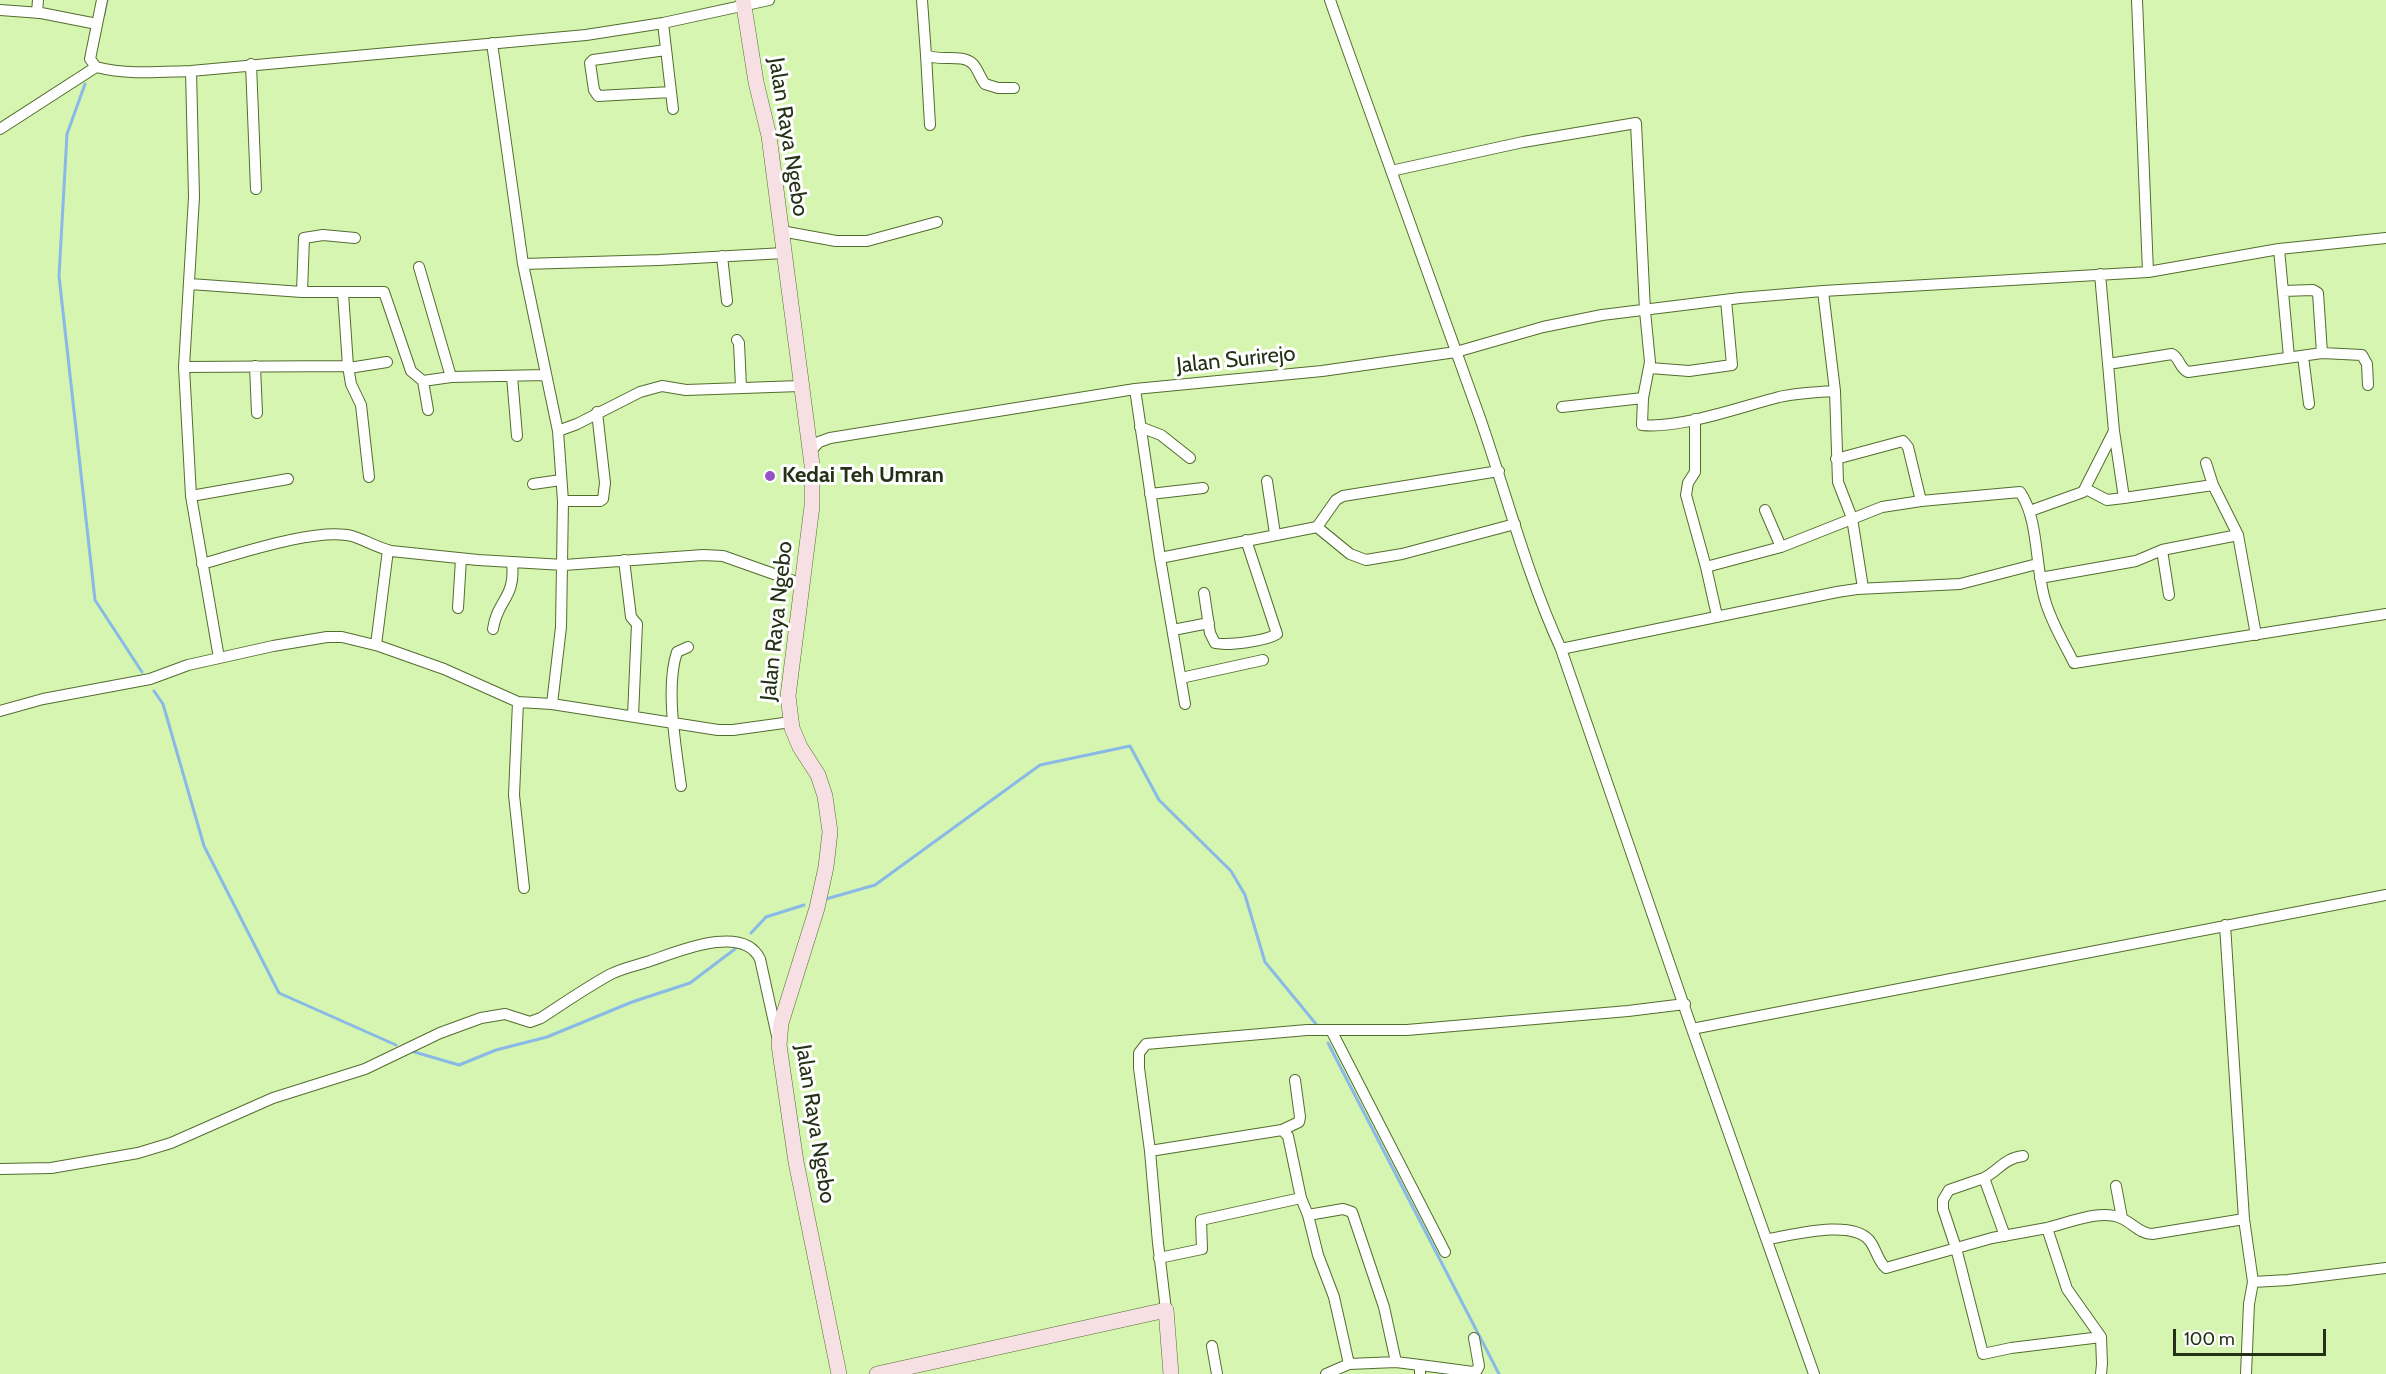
<!DOCTYPE html>
<style>
body{margin:0}
#map{position:relative;width:2386px;height:1374px;overflow:hidden;background:#d6f5b1;font-family:Cabin,sans-serif}
canvas{display:block}
.scale{position:absolute;left:2173px;top:1329px;width:153px;height:27px;box-sizing:border-box;border:3px solid #253116;border-top:0;padding-left:8px;font-size:18px;line-height:21px;white-space:nowrap;color:#253116;-webkit-text-stroke:4px #fff;paint-order:stroke}
</style>
<div id="map">
<canvas width="2386" height="1374"></canvas>
<div class="scale">100 m</div>
</div>
<script>
const ctx = document.querySelector('canvas').getContext('2d');
ctx.lineJoin = 'round';
function stroke(path, color, width, dash) { ctx.strokeStyle = color; ctx.lineWidth = width; ctx.lineCap = dash ? 'butt' : 'round'; ctx.setLineDash(dash || []); ctx.stroke(path); }
function label(font, color, halo, rows, align = 'center') {
  ctx.font = font + ' Cabin,sans-serif'; ctx.lineWidth = 6; ctx.setLineDash([]); ctx.textBaseline = 'middle'; ctx.strokeStyle = halo; ctx.fillStyle = color; for (const [text, x, y, turn = 0] of rows) {
    ctx.save(); ctx.translate(x, y); ctx.rotate((+turn || 0) * Math.PI / 180); ctx.textAlign = isNaN(turn) ? turn : align; if (halo) ctx.strokeText(text, 0, 0); ctx.fillText(text, 0, 0); ctx.restore();
  }
}
stroke(new Path2D(`
 M 104,15 L 107,0
 M 85,84 L 67,134 L 59,276 L 95,600 L 142,672
 M 154,691 L 163,704 L 204,846 L 279,993 L 396,1045
 M 826,899 L 875,885 L 1040,765 L 1130,746 L 1159,800 L 1231,871 L 1245,895 L 1265,962 L 1316,1024
 M 751,933 L 766,917 L 804,905
 M 1328,1043 L 1499,1374
 M 411,1051 L 459,1065 L 496,1050 L 547,1037 L 632,1002 L 690,983 L 735,949`), '#89b9e6', 3);
const street = new Path2D(`
 M 102,0 L 90,59 L 96,67 C 128,75 158,72 191,71 L 586,35 L 663,23 L 769,0
 M 922,0 L 926,55 C 939,62 962,53 973,64 C 978,69 980,78 985,84 L 998,88 L 1014,88
 M 1330,0 C 1379,140 1431,279 1480,418 C 1507,496 1527,575 1561,649 L 1692,1029 L 1814,1374
 M 2137,0 L 2148,272
 M 0,10 L 41,13 L 97,24
 M 37,13 L 38,0
 M 663,23 L 673,109
 M 492,43 L 523,264
 M 666,50 L 593,60 L 590,63 L 594,90 L 598,96 L 671,92
 M 926,55 L 930,125
 M 251,64 L 256,189
 M 191,71 L 194,197 L 184,367 L 191,496 L 219,658
 M 0,129 L 96,67
 M 1391,171 L 1523,142 L 1636,123 L 1645,311 L 1650,362 L 1643,398
 M 781,231 L 836,241 L 867,241 L 937,222
 M 2279,249 L 2289,357
 M 722,256 L 727,301
 M 419,267 L 451,377
 M 190,284 L 302,292 L 384,292 L 411,371 L 423,381
 M 1823,291 L 1835,391 L 1838,482 L 1852,518 L 1863,588
 M 2283,291 L 2313,290 L 2318,293 L 2322,353
 M 302,292 L 304,238 L 323,235 L 355,238
 M 737,340 L 739,343 L 741,387
 M 2303,356 L 2309,404
 M 2108,364 L 2172,354 C 2180,358 2179,368 2188,372 L 2322,353 L 2362,355 L 2367,364 L 2368,385
 M 255,366 L 257,413
 M 348,366 L 351,384 L 361,405 L 369,477
 M 184,367 L 348,366 L 343,293
 M 349,368 L 387,362
 M 1650,368 L 1689,371 L 1732,365 L 1726,300
 M 512,376 L 517,436
 M 1135,389 L 1160,558 L 1185,704
 M 1562,407 L 1643,398 L 1642,425 C 1680,429 1740,407 1779,397 C 1797,393 1816,392 1835,391
 M 428,410 L 423,381 L 451,377 L 546,375
 M 1695,419 L 1695,472 L 1688,483 L 1686,495 L 1706,567 L 1717,616
 M 1140,427 L 1161,435 L 1190,458
 M 558,431 L 577,424 L 640,392 L 662,386 L 686,390 L 800,386
 M 2114,431 L 2124,498 L 2213,485
 M 811,451 L 819,442 L 830,438 L 1135,389 L 1322,371 L 1456,352 L 1543,327 L 1602,315 L 1740,298 L 1823,291 L 2148,272 L 2279,249 L 2386,238
 M 1836,459 L 1903,441 L 1908,447 L 1921,501
 M 2206,463 L 2213,485 L 2238,535 L 2256,635
 M 1267,481 L 1275,534
 M 533,484 L 561,480
 M 2086,489 L 2107,500 L 2124,498
 M 1150,494 L 1203,488
 M 191,496 L 288,479
 M 563,501 L 600,501 L 603,499 L 605,483 L 597,412
 M 1765,510 L 1781,547
 M 2030,511 L 2083,492 L 2114,431 L 2100,274
 M 1317,527 L 1350,554 L 1366,560 L 1402,554 L 1515,524
 M 2162,550 L 2169,595
 M 1160,558 L 1317,527 L 1336,500 L 1343,496 L 1499,471
 M 624,560 L 631,617 L 637,624 L 633,716
 M 202,564 C 238,554 317,527 352,536 C 365,540 376,547 391,551 L 478,560 L 564,565 L 703,555 L 723,556 L 802,584
 M 1706,567 L 1781,547 L 1882,507 L 1921,501 L 2020,492 C 2039,519 2035,567 2045,600 C 2051,622 2064,643 2074,663 L 2386,614
 M 2040,578 L 2136,561 L 2162,550 L 2238,535
 M 1204,593 L 1210,633 L 1215,643 C 1228,646 1266,641 1277,634 L 1246,540
 M 458,608 L 461,559
 M 493,629 C 497,600 516,598 512,563
 M 1173,630 L 1209,623
 M 376,645 L 388,550
 M 1561,649 L 1837,592 L 1857,589 L 1960,584 L 2037,564
 M 1181,678 L 1263,660
 M 518,702 L 514,795 L 524,888
 M 552,704 L 561,627 L 563,501 L 558,431 L 523,264 L 659,260 L 784,253
 M 0,711 L 43,699 L 150,679 L 188,665 L 273,646 L 327,637 L 342,637 L 379,646 L 444,669 L 518,702 L 552,704 L 718,730 L 733,730 L 791,722
 M 681,786 C 676,748 665,687 677,652 L 688,647
 M 2225,925 L 2244,1219 L 2253,1282 L 2249,1304 L 2246,1374
 M 1692,1029 L 2386,895
 M 1331,1030 L 1445,1252
 M 1282,1130 L 1299,1122 L 1300,1117 L 1295,1080
 M 1150,1151 L 1282,1130 L 1288,1136 L 1301,1198 L 1308,1215 L 1343,1209 L 1352,1212 L 1384,1307 L 1396,1362 L 1420,1365 L 1420,1374
 M 0,1169 L 51,1168 L 138,1153 L 171,1143 L 273,1098 L 365,1069 L 440,1033 L 481,1018 L 505,1014 L 530,1022 L 541,1018 C 564,1003 587,987 611,974 C 623,968 638,965 650,961 C 677,952 743,923 760,959 L 777,1036
 M 1984,1178 L 1949,1190 L 1943,1200 L 1943,1209 L 1956,1248 L 1983,1354 L 2011,1348 L 2101,1337 L 2102,1364 L 2101,1374
 M 2116,1186 L 2122,1218
 M 1308,1215 L 1318,1255 L 1334,1297 L 1349,1364 L 1326,1374
 M 2047,1228 C 2069,1223 2101,1208 2123,1219 C 2133,1224 2141,1234 2152,1234 L 2244,1219
 M 2005,1236 L 1984,1178 C 1999,1170 2005,1158 2023,1156
 M 1768,1239 C 1793,1235 1851,1219 1869,1240 C 1876,1248 1878,1262 1886,1268 L 1992,1238 L 2047,1228 L 2067,1289 L 2101,1337
 M 1159,1258 L 1202,1249 L 1201,1220 L 1301,1198
 M 2253,1282 L 2288,1280 L 2386,1268
 M 1166,1310 L 1158,1243 L 1150,1151 L 1139,1068 L 1139,1053 L 1146,1044 L 1307,1030 L 1407,1030 L 1628,1011 L 1685,1004
 M 1212,1346 L 1217,1374
 M 1349,1364 L 1396,1362
 M 1420,1365 L 1473,1372 L 1477,1370 L 1479,1366 L 1474,1338`);
const secondary = new Path2D(`
 M 743,0 L 756,82 L 769,136 L 812,465 L 812,506 L 788,696 L 792,728 L 800,747 L 818,775 L 825,796 L 830,832 L 826,867 L 817,908 L 781,1023 L 779,1045 L 796,1162 L 839,1374
 M 877,1374 L 1166,1310 L 1171,1374`);
stroke(street, '#536d2e', 12);
stroke(secondary, '#536d2e', 16);
stroke(street, '#fff', 10);
stroke(secondary, '#f7e0e4', 15);
for (const [x, y, r, color] of [
 [770,476,6,"#9653c8"]
]) { const dot = new Path2D(); dot.arc(x, y, r, 0, 2 * Math.PI); ctx.fillStyle = color; ctx.fill(dot); stroke(dot, '#fff', 2); }
label('22px', '#253116', '#fff', [
 ["Jalan Raya Ngebo",788,137,81],
 ["Jalan Surirejo",1236,360,-6],
 ["Jalan Raya Ngebo",777,621,-84],
 ["Jalan Raya Ngebo",815,1124,81]
]);
label('bold 22px', '#253116', '#fff', [
 ["Kedai Teh Umran",782,476]
], 'left');
</script>
